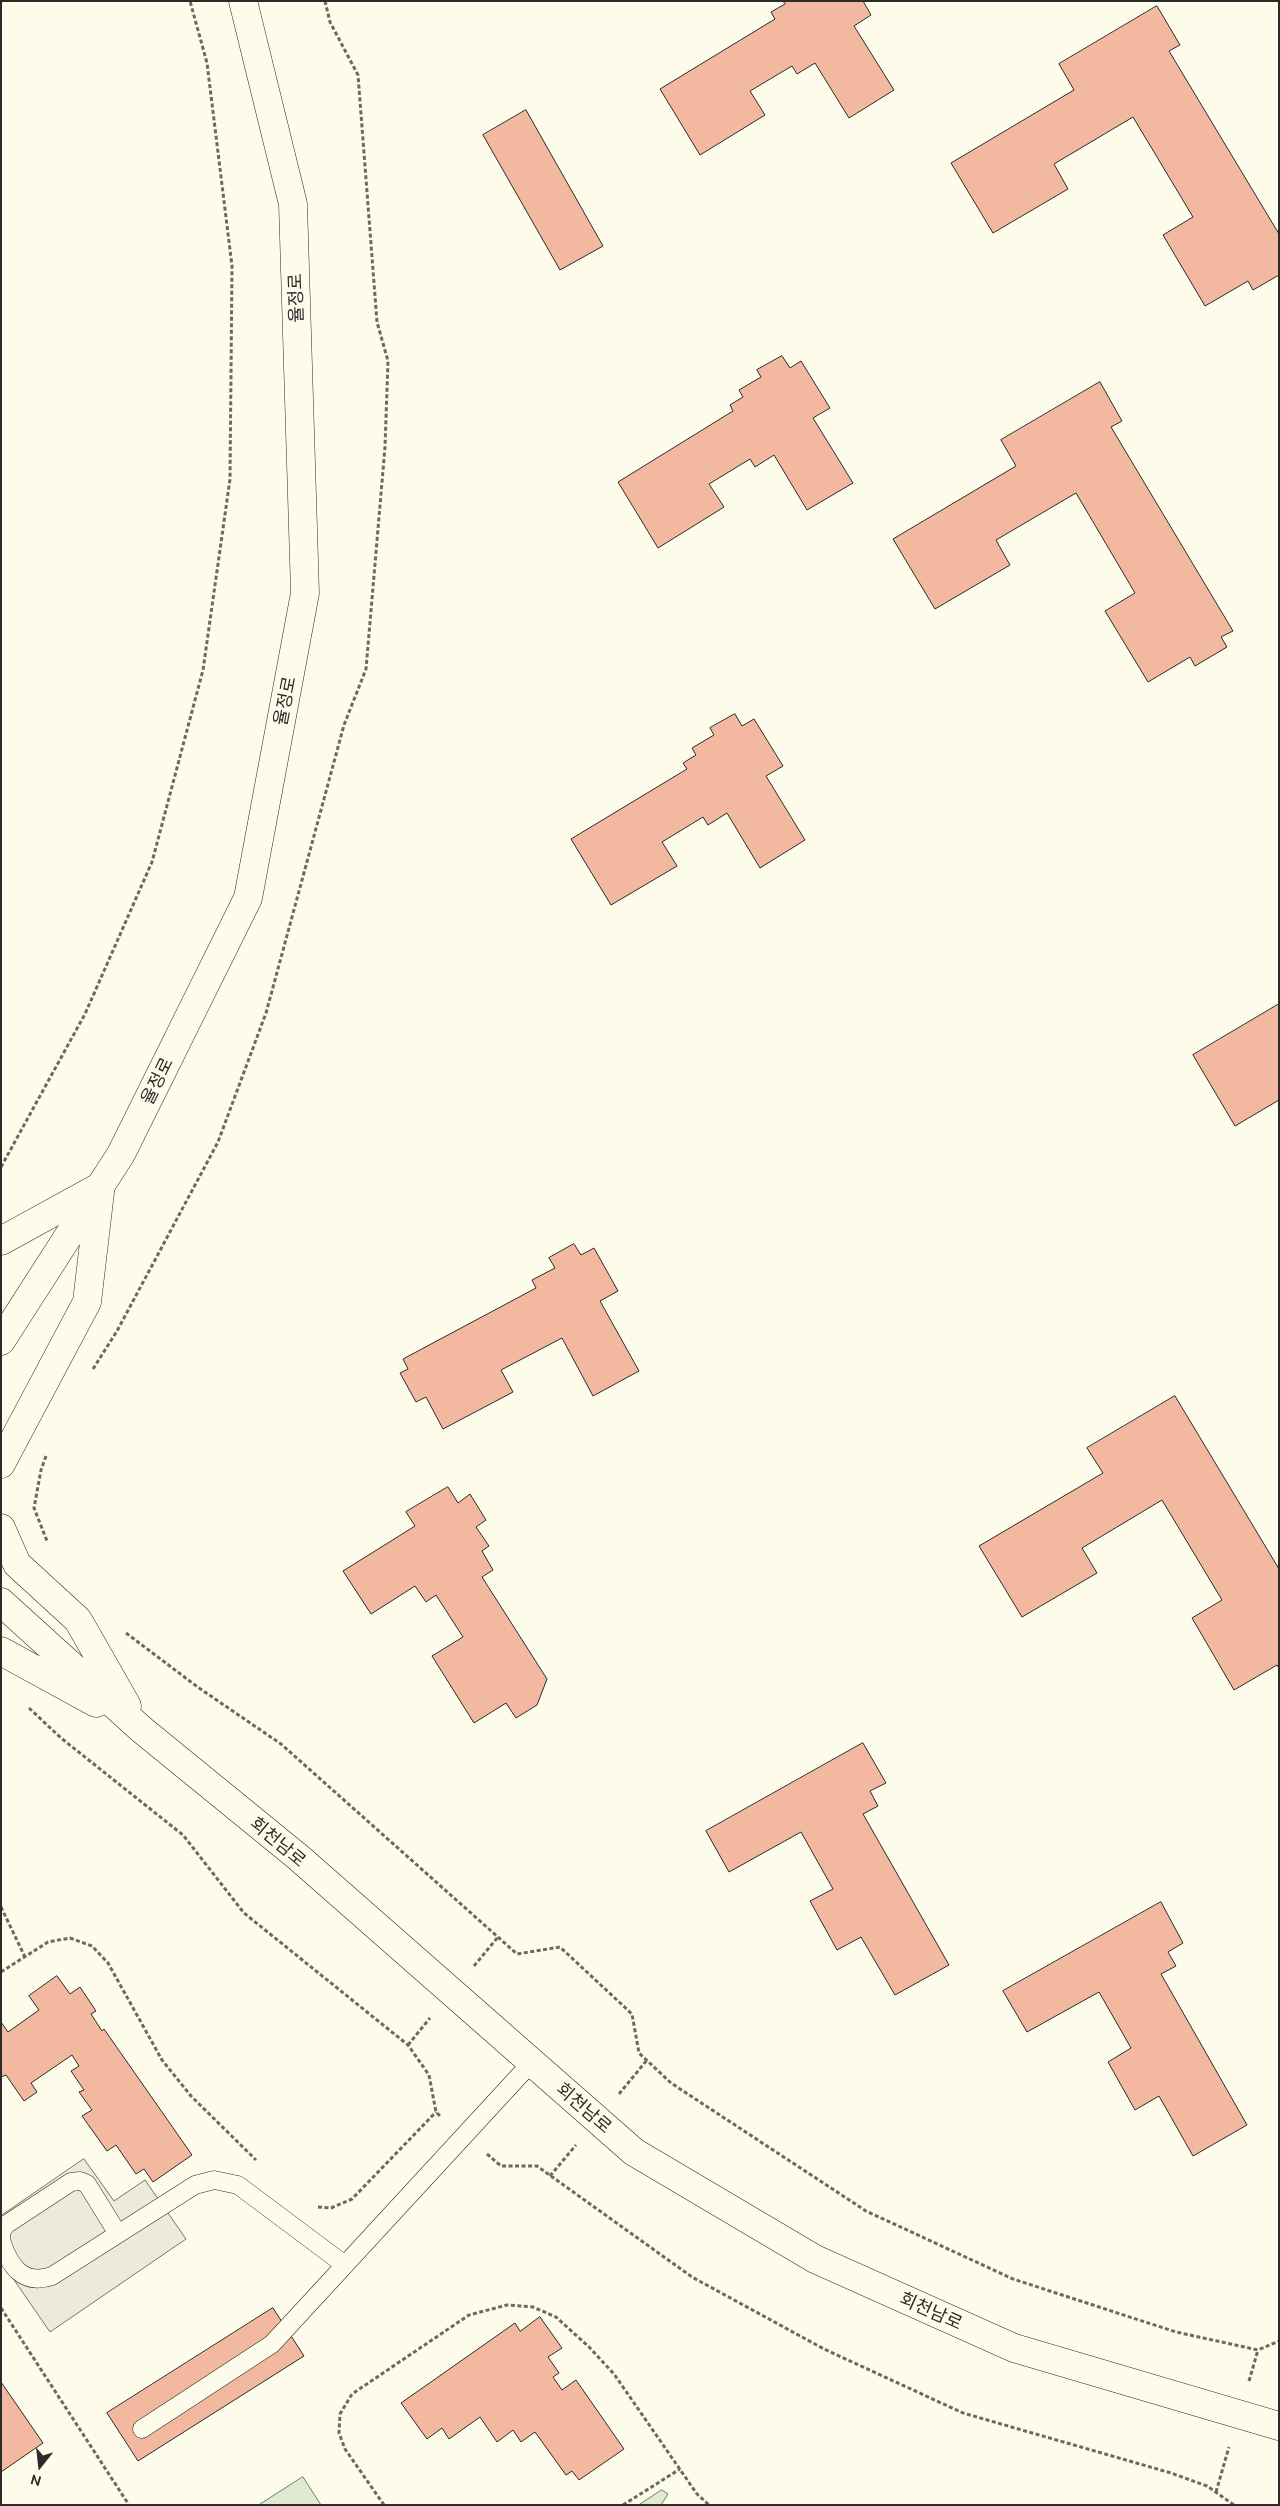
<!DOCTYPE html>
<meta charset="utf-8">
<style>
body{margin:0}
#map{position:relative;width:1280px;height:2506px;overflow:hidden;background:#fdfbea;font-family:Ubuntu,sans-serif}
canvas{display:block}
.frame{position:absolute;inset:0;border:2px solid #2b2b2b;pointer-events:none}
.north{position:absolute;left:15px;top:2441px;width:50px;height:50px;-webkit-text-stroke:4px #fdfbea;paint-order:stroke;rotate:196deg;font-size:14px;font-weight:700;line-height:20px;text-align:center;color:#2b2b2b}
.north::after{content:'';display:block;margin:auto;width:18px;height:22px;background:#2b2b2b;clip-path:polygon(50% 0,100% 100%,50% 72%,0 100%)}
</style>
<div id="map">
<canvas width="1280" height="2506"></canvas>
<div class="frame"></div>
<div class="north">N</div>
</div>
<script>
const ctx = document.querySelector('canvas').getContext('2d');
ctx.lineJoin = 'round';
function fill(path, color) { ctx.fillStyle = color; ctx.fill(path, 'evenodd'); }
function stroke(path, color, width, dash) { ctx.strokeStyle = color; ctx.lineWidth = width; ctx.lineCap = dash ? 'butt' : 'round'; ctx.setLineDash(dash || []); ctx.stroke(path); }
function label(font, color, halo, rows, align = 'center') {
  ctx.font = font + ' Ubuntu,"Noto Sans KR",sans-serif'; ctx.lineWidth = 4; ctx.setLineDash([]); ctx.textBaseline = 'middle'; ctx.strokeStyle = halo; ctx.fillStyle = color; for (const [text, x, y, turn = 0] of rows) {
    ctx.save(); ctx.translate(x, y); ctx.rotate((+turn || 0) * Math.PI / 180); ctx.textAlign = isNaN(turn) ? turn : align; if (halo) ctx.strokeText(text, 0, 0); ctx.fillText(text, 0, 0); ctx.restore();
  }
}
const green = new Path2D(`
 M 303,2477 L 321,2505 L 259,2505 Z
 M 662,2490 L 668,2494 L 661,2505 L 639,2505 Z`);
fill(green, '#deebd1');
stroke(green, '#74746e', 1);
const parking = new Path2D(`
 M 84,2159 L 114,2201 L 145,2180 L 186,2239 L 50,2332 L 1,2261 L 1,2216 Z`);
fill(parking, '#eceadb');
stroke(parking, '#74746e', 1);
const building = new Path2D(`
 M 783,1 L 863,1 L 871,15 L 854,26 L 894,90 L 849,118 L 815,63 L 797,74 L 792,66 L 750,91 L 765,115 L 700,155 L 660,89 L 775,19 L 771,12 L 785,4 Z
 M 1157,6 L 1180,45 L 1169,51 L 1279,234 L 1279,275 L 1253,290 L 1248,281 L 1205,306 L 1163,235 L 1193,217 L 1133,117 L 1054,164 L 1068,189 L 993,233 L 951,163 L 1074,90 L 1059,64 Z
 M 526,110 L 603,246 L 560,270 L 483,135 Z
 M 782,356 L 790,368 L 801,361 L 830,408 L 813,418 L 853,483 L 807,510 L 774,455 L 755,467 L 750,459 L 709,484 L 724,507 L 658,548 L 618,482 L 733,411 L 730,405 L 743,397 L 739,390 L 761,377 L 757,370 Z
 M 1100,382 L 1122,421 L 1111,427 L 1233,631 L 1221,637 L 1227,647 L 1195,666 L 1190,657 L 1148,682 L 1105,611 L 1135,593 L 1076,493 L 996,540 L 1010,565 L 935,609 L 893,539 L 1016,466 L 1001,440 Z
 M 735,714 L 742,726 L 754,719 L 783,766 L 766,776 L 805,840 L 760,868 L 727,813 L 708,825 L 703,817 L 662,842 L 677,866 L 611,905 L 571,839 L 687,769 L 683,763 L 696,755 L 692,748 L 714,735 L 710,728 Z
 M 1279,1004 L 1279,1100 L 1235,1126 L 1193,1055 Z
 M 574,1244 L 581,1255 L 594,1248 L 618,1291 L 600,1301 L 639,1371 L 593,1396 L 562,1338 L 501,1370 L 513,1392 L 443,1429 L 426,1397 L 416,1402 L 400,1373 L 408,1369 L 403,1359 L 536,1288 L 532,1280 L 555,1268 L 549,1258 Z
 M 1175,1396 L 1279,1569 L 1279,1668 L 1277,1665 L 1234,1690 L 1192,1618 L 1222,1600 L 1162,1500 L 1082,1548 L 1097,1573 L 1022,1617 L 979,1546 L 1103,1473 L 1087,1448 Z
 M 448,1487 L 458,1503 L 470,1494 L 486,1520 L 476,1527 L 489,1546 L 482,1551 L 493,1570 L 482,1577 L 547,1679 L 537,1705 L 516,1718 L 506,1703 L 474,1723 L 432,1656 L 463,1637 L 436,1595 L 426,1602 L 415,1586 L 371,1614 L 343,1571 L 415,1526 L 406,1512 Z
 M 863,1743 L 886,1783 L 870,1791 L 878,1806 L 863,1814 L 949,1965 L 895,1995 L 861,1937 L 837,1950 L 810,1901 L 833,1889 L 801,1832 L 729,1872 L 706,1831 Z
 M 1161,1902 L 1183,1943 L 1168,1952 L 1176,1966 L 1161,1974 L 1247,2125 L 1193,2156 L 1159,2096 L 1135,2110 L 1108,2062 L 1131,2048 L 1099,1992 L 1027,2032 L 1003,1991 Z
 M 57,1976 L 70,1994 L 80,1987 L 96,2011 L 91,2014 L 102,2031 L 104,2029 L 192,2155 L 153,2182 L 144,2169 L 136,2174 L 116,2145 L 107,2151 L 82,2116 L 92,2110 L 79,2092 L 84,2090 L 71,2071 L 79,2066 L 72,2055 L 31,2083 L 37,2092 L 24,2101 L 6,2075 L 1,2077 L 1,2022 L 8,2032 L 39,2010 L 29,1996 Z
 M 273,2308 L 304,2356 L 138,2461 L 107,2413 Z
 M 540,2317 L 562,2348 L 548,2357 L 559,2373 L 553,2377 L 562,2390 L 576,2380 L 624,2449 L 579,2480 L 572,2471 L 566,2475 L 535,2432 L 521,2442 L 513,2430 L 497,2442 L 480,2417 L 449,2439 L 442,2428 L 427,2439 L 401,2403 L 515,2323 L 520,2331 Z
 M 1,2382 L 43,2443 L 1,2472 Z`);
fill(building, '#f2b8a0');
stroke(building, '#2b2b2b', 1);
const lane = new Path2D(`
 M 1,2237 L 2,2230 L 7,2224 L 71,2182 L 80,2181 L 87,2184 L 118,2234
 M 1,2240 C 9,2266 23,2286 52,2276 L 195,2185 L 214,2180 L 238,2185 L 345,2265
 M 142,2429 L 272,2344 L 532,2062`);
const street = new Path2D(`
 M 1,1241 L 101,1186`);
const secondary = new Path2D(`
 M 1,1341 L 121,1154 L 248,898 L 305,593 L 293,204 L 243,1
 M 1,1464 L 87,1302 L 100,1192
 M 1,1528 L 17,1564 L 78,1620 L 127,1706
 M 1,1602 L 141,1729 L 298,1857 L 634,2152 L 815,2259 L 1014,2348 L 1279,2426
 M 1,1651 L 96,1703`);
stroke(lane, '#2b2b2b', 19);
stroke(street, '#2b2b2b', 29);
stroke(secondary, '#2b2b2b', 29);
stroke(new Path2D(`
 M 1,1167 L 85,1014 L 152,862 L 203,670 L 230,479 L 232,266 L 207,63 L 190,1
 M 93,1369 L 117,1331 L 218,1142 L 266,1013 L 344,725 L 366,669 L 385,447 L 388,361 L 377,322 L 358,75 L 330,22 L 325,1
 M 46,1456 L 41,1470 L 34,1508 L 47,1541
 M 126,1633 L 199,1688 L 281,1744 L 517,1954 L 560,1947 L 632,2014 L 639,2053 L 671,2083 L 866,2211 L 1013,2279 L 1176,2332 L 1258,2350 L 1279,2341
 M 29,1708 L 61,1738 L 183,1835 L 244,1913 L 408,2045 L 429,2075 L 436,2112 L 441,2117
 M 1,1907 L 25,1957
 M 474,1966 L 498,1937
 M 1,1972 L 48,1942 L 70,1938 L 92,1946 L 108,1963 L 162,2060 L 191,2096 L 256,2160
 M 408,2045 L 430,2018
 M 619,2094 L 647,2060
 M 487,2154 L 501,2166 L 537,2166 L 692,2277 L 824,2349 L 963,2413 L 1171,2473 L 1207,2486 L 1234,2505
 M 550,2176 L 576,2145
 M 318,2207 L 331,2208 L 352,2199 L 436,2112
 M 1,2308 L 129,2505
 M 1249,2381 L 1258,2350
 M 1216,2492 L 1229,2447
 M 384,2505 L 345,2449 L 339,2433 L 340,2414 L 352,2394 L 469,2315 L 507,2305 L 533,2307 L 556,2317 L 589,2347 L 614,2374 L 697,2494 L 709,2505
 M 623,2505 L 680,2469`), '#6a6964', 3, [4, 2.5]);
stroke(lane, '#fdfbea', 18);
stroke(street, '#fdfbea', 28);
stroke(secondary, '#fdfbea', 28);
label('18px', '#2b2b2b', '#fdfbea', [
 ["율정로",296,298,-92],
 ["율정로",285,701,-79],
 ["율정로",157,1081,-64],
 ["회천남로",278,1842,40],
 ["회천남로",584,2108,41],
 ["회천남로",931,2311,24]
]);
</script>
